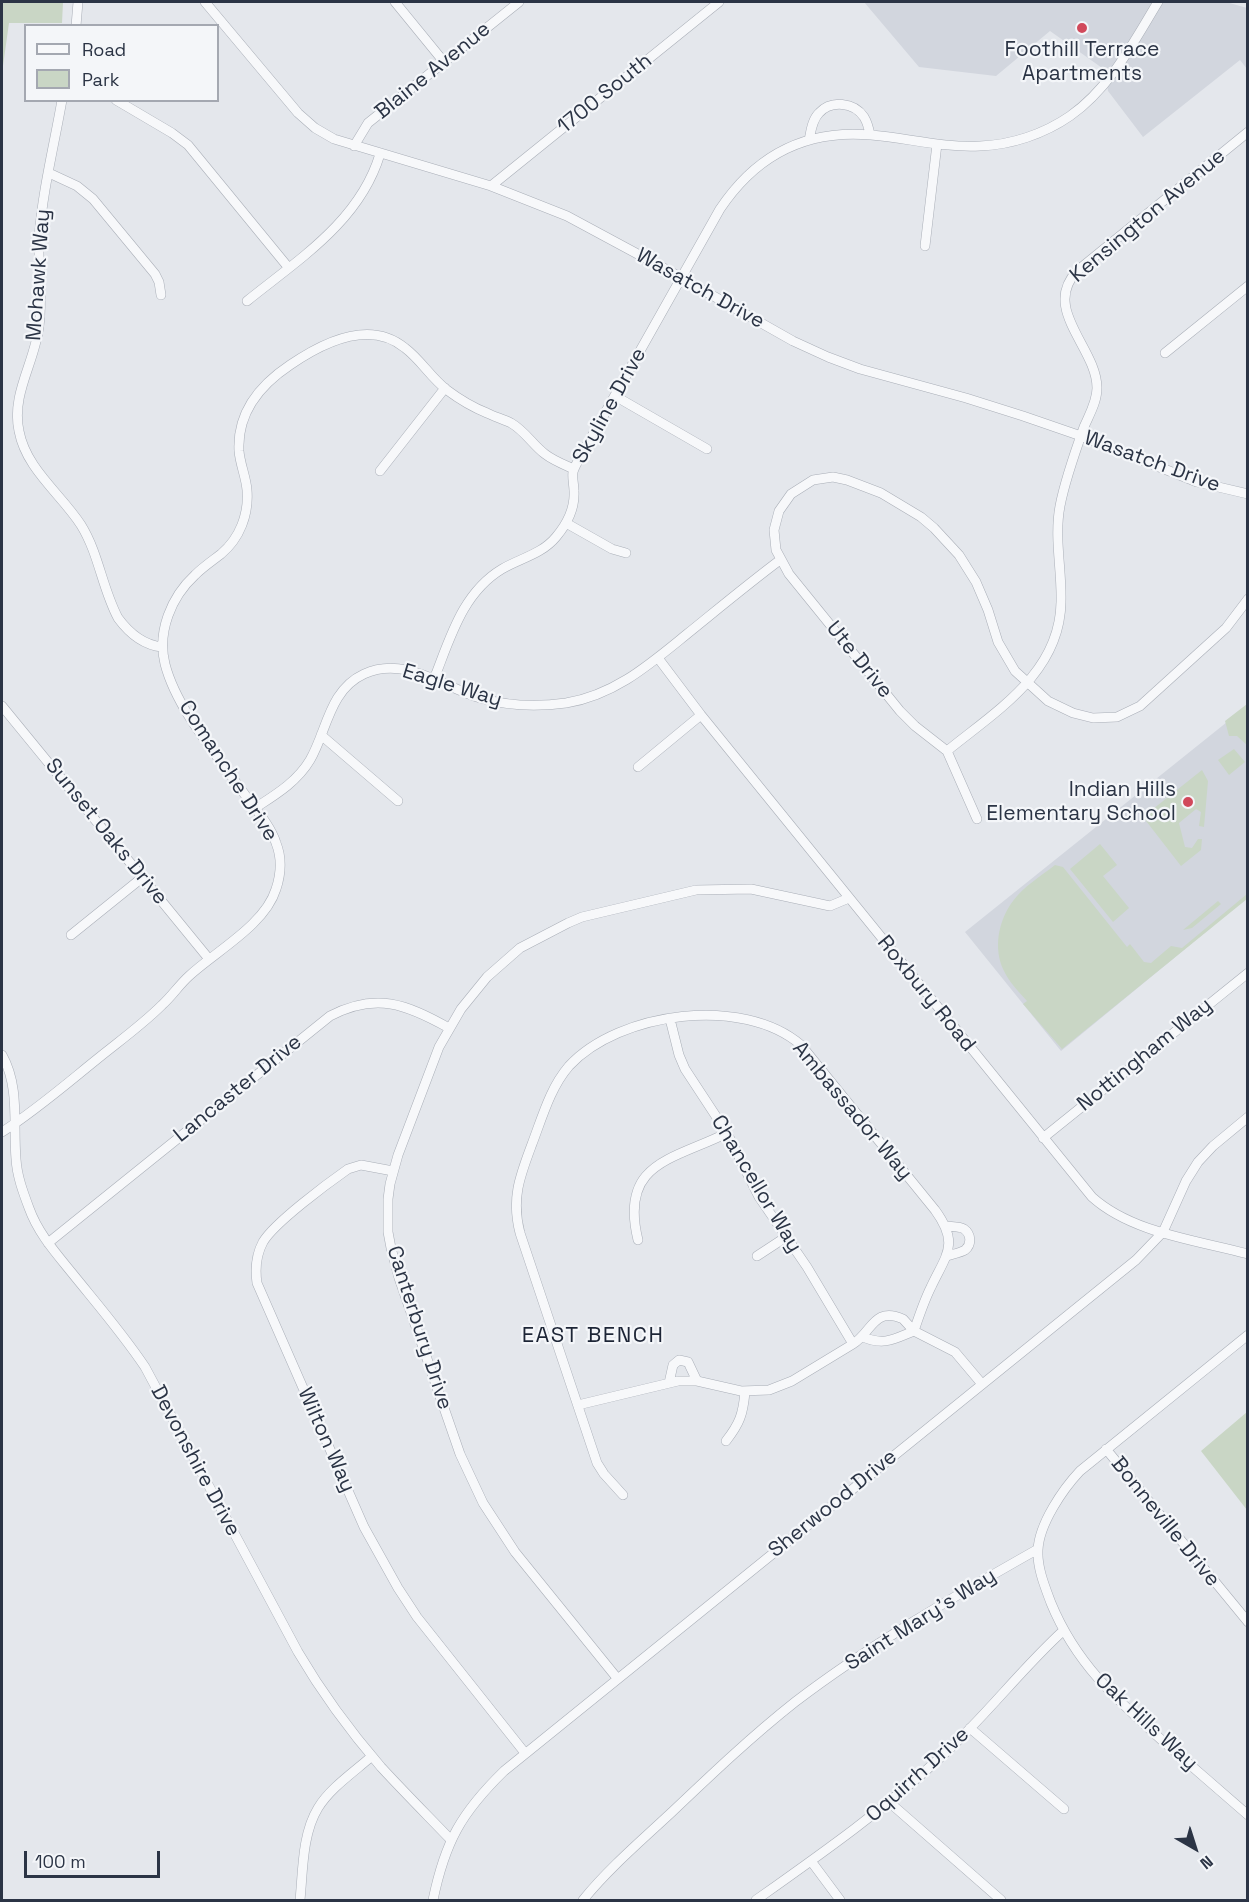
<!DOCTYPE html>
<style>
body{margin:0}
#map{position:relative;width:1249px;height:1902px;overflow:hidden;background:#e4e7ec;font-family:"Space Grotesk",sans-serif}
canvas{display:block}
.frame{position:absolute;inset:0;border:3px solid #2b3445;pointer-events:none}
.legend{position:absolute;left:24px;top:24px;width:195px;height:78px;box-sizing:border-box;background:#f4f6f9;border:2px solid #a4a8b1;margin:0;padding:8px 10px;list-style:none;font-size:18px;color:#2b3445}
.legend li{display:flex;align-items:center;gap:12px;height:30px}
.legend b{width:30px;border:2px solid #a4a8b1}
.north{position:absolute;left:1165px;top:1818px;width:60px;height:60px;-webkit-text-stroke:4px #f4f6f9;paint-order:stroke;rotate:141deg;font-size:16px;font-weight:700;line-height:24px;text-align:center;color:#2b3445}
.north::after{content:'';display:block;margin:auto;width:21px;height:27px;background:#2b3445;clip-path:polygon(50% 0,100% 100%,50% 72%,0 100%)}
.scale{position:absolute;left:24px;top:1851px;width:136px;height:27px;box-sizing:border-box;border:3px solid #2b3445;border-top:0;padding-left:8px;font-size:18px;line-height:21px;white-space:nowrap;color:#2b3445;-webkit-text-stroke:4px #f4f6f9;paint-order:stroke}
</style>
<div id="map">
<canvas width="1249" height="1902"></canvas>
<div class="frame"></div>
<ul class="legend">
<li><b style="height:8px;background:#f7f8fa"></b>Road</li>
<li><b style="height:16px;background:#c9d6c5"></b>Park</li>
</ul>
<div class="north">N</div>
<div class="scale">100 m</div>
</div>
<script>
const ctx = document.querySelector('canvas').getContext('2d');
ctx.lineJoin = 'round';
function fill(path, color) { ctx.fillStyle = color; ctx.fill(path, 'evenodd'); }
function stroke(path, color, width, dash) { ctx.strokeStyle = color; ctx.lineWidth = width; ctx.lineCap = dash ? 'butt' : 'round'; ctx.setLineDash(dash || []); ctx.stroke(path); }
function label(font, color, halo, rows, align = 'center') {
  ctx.font = font + ' "Space Grotesk",sans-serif'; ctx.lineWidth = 4.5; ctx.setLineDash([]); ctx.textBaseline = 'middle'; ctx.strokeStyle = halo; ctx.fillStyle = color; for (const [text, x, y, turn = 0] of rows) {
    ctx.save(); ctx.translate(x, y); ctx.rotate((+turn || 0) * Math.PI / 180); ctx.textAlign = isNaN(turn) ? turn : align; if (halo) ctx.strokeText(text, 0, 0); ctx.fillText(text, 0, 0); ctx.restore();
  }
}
fill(new Path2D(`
 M 864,2 L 1226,2 L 1247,8 L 1247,69 L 1240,60 L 1143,137 L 1108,91 L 1105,70 L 1050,31 L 996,76 L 919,67 Z
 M 1247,706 L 1247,898 L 1061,1051 L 965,932 Z`), '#d2d6de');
fill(new Path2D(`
 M 2,2 L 63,2 L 62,23 L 9,23 L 2,73 Z
 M 1247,704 L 1247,745 L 1237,736 L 1229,736 L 1225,721 Z
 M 1234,749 L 1245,762 L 1229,775 L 1218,760 Z
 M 1202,770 L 1208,781 L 1204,827 L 1199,826 L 1201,812 L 1196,809 L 1179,823 L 1185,847 L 1192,848 L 1198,839 L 1202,839 L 1201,850 L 1181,866 L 1143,817 Z
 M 1100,844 L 1117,865 L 1103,876 L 1129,908 L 1113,922 L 1070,869 Z
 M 1055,865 L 1063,867 L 1127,947 L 1130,944 L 1144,962 L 1151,963 L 1171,946 L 1182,948 L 1247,894 L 1247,899 L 1062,1049 L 1023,1004 L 1027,1001 C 1019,992 1009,982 1004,971 C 993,949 998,921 1013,901 C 1023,887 1041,876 1055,865 Z
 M 1218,901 L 1221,904 L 1192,928 L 1183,930 Z
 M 1247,1412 L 1247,1510 L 1201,1451 Z`), '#c9d6c5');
const street = new Path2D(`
 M 205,2 L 298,113 L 315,128 L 334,139 L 491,186 L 567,216 L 671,272 L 793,341 L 828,357 L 860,369 L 966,398 L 1023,416 L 1081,436 L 1197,482 L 1248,494
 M 395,2 L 444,62
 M 76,26 L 78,2
 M 62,100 C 54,146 42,193 39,239 C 38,268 43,297 39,326 C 35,362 11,394 19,431 C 26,469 61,494 81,525 C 99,554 102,588 118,618 C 129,633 143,645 162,647
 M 116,100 L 172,133 L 188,145 L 288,267
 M 809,140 C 811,131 812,120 819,113 C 831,100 854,102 864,117 C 867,122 869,129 870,135
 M 354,146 L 368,123 L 519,2
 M 49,173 L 77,186 L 93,199 L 155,274 L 159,282 L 161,295
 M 491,186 L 719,2
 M 925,246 L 937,144
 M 247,301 C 299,259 360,221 380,154
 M 1165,353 L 1248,286
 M 615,396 L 707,449
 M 380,471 L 445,388
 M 566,523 L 612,549 L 626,553
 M 658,658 L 701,715 L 1092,1197 C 1132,1233 1196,1240 1248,1254
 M 434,679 C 450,639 462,593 502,569 C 521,558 542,554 556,537 C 567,524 575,508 574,491 C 574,485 572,478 573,472 C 575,465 580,458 583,452 L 720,209 C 756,155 806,129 871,135 C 907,138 944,148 980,146 C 1011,145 1044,134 1070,116 C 1110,88 1133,43 1158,2
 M 2,706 L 209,959
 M 321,735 L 398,801
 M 947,751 C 996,711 1060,673 1061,602 C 1062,570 1054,538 1060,506 C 1065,480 1075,452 1084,427 C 1089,415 1097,402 1097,388 C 1097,348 1041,309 1077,271 L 1248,132
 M 638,767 L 701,715
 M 255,808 C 275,795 297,782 310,760 C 327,731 329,690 364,674 C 404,655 443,687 480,698 C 508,706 537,707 566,703 C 615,695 650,664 687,634 C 718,609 748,584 780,560
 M 977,819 L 947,751 L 915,726 L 900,711 L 789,574 L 776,550 L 774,530 L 779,511 L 791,494 L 813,480 L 833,477 L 847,480 L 881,493 L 921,517 L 934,528 L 959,555 L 976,582 L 988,610 L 998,642 L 1015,671 L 1048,701 L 1073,713 L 1093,718 L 1117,717 L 1140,706 L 1226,628 L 1248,599
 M 71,935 L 143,877
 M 670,1019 L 679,1055 L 685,1069 L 727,1133 L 759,1197 L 807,1267 L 853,1344
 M 2,1055 C 20,1087 13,1124 16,1159 C 17,1176 23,1192 29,1208 C 38,1233 55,1252 72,1273 C 97,1304 123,1334 145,1367 L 298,1652 C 322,1693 350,1731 381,1767 C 404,1792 428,1816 451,1840
 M 2,1132 C 35,1111 65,1085 96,1060 C 118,1042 142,1025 162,1005 C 172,996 179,985 189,976 C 216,951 265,925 276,889 C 281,874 282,858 276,843 C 271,827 258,812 248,799 C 221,760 177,711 165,664 C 157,632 171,597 195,575 C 203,567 212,561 221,554 C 240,538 249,514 247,490 C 246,477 240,464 239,451 C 237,413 260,385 290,365 C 322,343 370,319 405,348 C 421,360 431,378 447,390 C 459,399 472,407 487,413 C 495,417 503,419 511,423 C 525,431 533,445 545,454 C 554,461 565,465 574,469
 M 1043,1138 L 1248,973
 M 393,1171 L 361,1165 L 348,1169 C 328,1183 274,1223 263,1242 C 256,1255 255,1269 257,1283 L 364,1527 L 398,1588 L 417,1617 L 525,1753
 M 945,1226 C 951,1227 959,1226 964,1229 C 971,1234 972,1244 965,1250 C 960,1253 953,1254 947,1256
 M 638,1240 C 619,1162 673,1160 727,1133
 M 48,1243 L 330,1016 C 376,992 406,1004 449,1028
 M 757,1256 L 786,1237
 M 1248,1335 L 1080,1471 C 1063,1489 1039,1524 1038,1550 C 1037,1568 1045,1587 1051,1603 C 1076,1664 1117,1700 1165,1743 C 1193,1767 1220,1791 1248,1815
 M 863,1337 C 884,1346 894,1339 914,1331
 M 669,1383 L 673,1365 L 679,1360 L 688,1362 L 697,1381
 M 578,1405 L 678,1381 L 697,1381 L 741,1391 L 769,1390 L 792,1381 L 853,1344 C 872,1332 874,1306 903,1319 L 914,1331 L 955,1352 L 982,1384
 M 726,1441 C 740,1423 743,1414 745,1392
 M 1106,1449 L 1248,1622
 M 623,1495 L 604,1474 L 597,1463 L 520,1233 C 511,1198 520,1176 532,1144 C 542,1118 550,1088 569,1066 C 619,1012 743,995 801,1045 L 935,1210 C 960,1244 946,1255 931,1287 C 924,1301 919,1316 914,1331
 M 617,1678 L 515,1552 L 483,1503 L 460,1454 L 399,1278 L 391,1248 L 388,1232 L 388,1199 L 390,1184 L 398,1155 L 439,1047 L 461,1009 L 487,977 L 520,948 L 568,923 L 582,917 L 696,890 L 751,889 L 830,906 L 849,898
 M 970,1728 L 1064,1809
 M 889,1802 L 1001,1900
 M 811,1861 L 840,1900
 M 300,1900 C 303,1871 302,1834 318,1808 C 330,1788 354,1772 372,1756
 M 433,1900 C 445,1842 461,1813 504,1771 L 1136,1260 L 1163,1232 L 1186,1181 L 1198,1162 L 1213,1146 L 1248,1117
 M 583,1900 C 609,1868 642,1840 673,1811 C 713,1773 752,1736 795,1702 C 871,1644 955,1596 1038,1549
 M 756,1900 C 821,1854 885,1809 943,1755 C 986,1716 1021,1669 1064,1630`);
stroke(street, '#a9aeb7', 10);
stroke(street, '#f7f8fa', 9);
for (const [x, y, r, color] of [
 [1082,28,6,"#d1495b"],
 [1188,802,6,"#d1495b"]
]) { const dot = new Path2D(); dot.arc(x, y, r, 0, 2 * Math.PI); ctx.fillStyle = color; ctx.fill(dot); stroke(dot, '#f4f6f9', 2); }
label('21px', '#2b3445', '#f4f6f9', [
 ["Foothill Terrace",1082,50],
 ["Apartments",1082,74],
 ["Indian Hills",1176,790,"right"],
 ["Elementary School",1176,814,"right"]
]);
label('21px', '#2b3445', '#f4f6f9', [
 ["Blaine Avenue",433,71,-39],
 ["1700 South",605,94,-39],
 ["Kensington Avenue",1148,216,-40],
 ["Mohawk Way",39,275,-86],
 ["Wasatch Drive",700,289,29],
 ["Skyline Drive",610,406,-61],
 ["Wasatch Drive",1152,462,20],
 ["Ute Drive",859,660,51],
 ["Eagle Way",452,686,17],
 ["Comanche Drive",228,771,57],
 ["Sunset Oaks Drive",106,832,51],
 ["Roxbury Road",926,994,51],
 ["Nottingham Way",1145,1055,-39],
 ["Lancaster Drive",238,1089,-39],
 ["Ambassador Way",852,1111,50],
 ["Chancellor Way",756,1184,59],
 ["Canterbury Drive",419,1328,72],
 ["Wilton Way",326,1440,66],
 ["Devonshire Drive",195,1461,62],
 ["Sherwood Drive",833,1504,-39],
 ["Bonneville Drive",1165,1522,51],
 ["Saint Mary's Way",921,1620,-32],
 ["Oak Hills Way",1146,1722,43],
 ["Oquirrh Drive",918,1775,-42]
]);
ctx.letterSpacing = '1.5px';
label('22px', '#1d2536', '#f4f6f9', [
 ["EAST BENCH",593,1336]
]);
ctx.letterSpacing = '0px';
</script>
